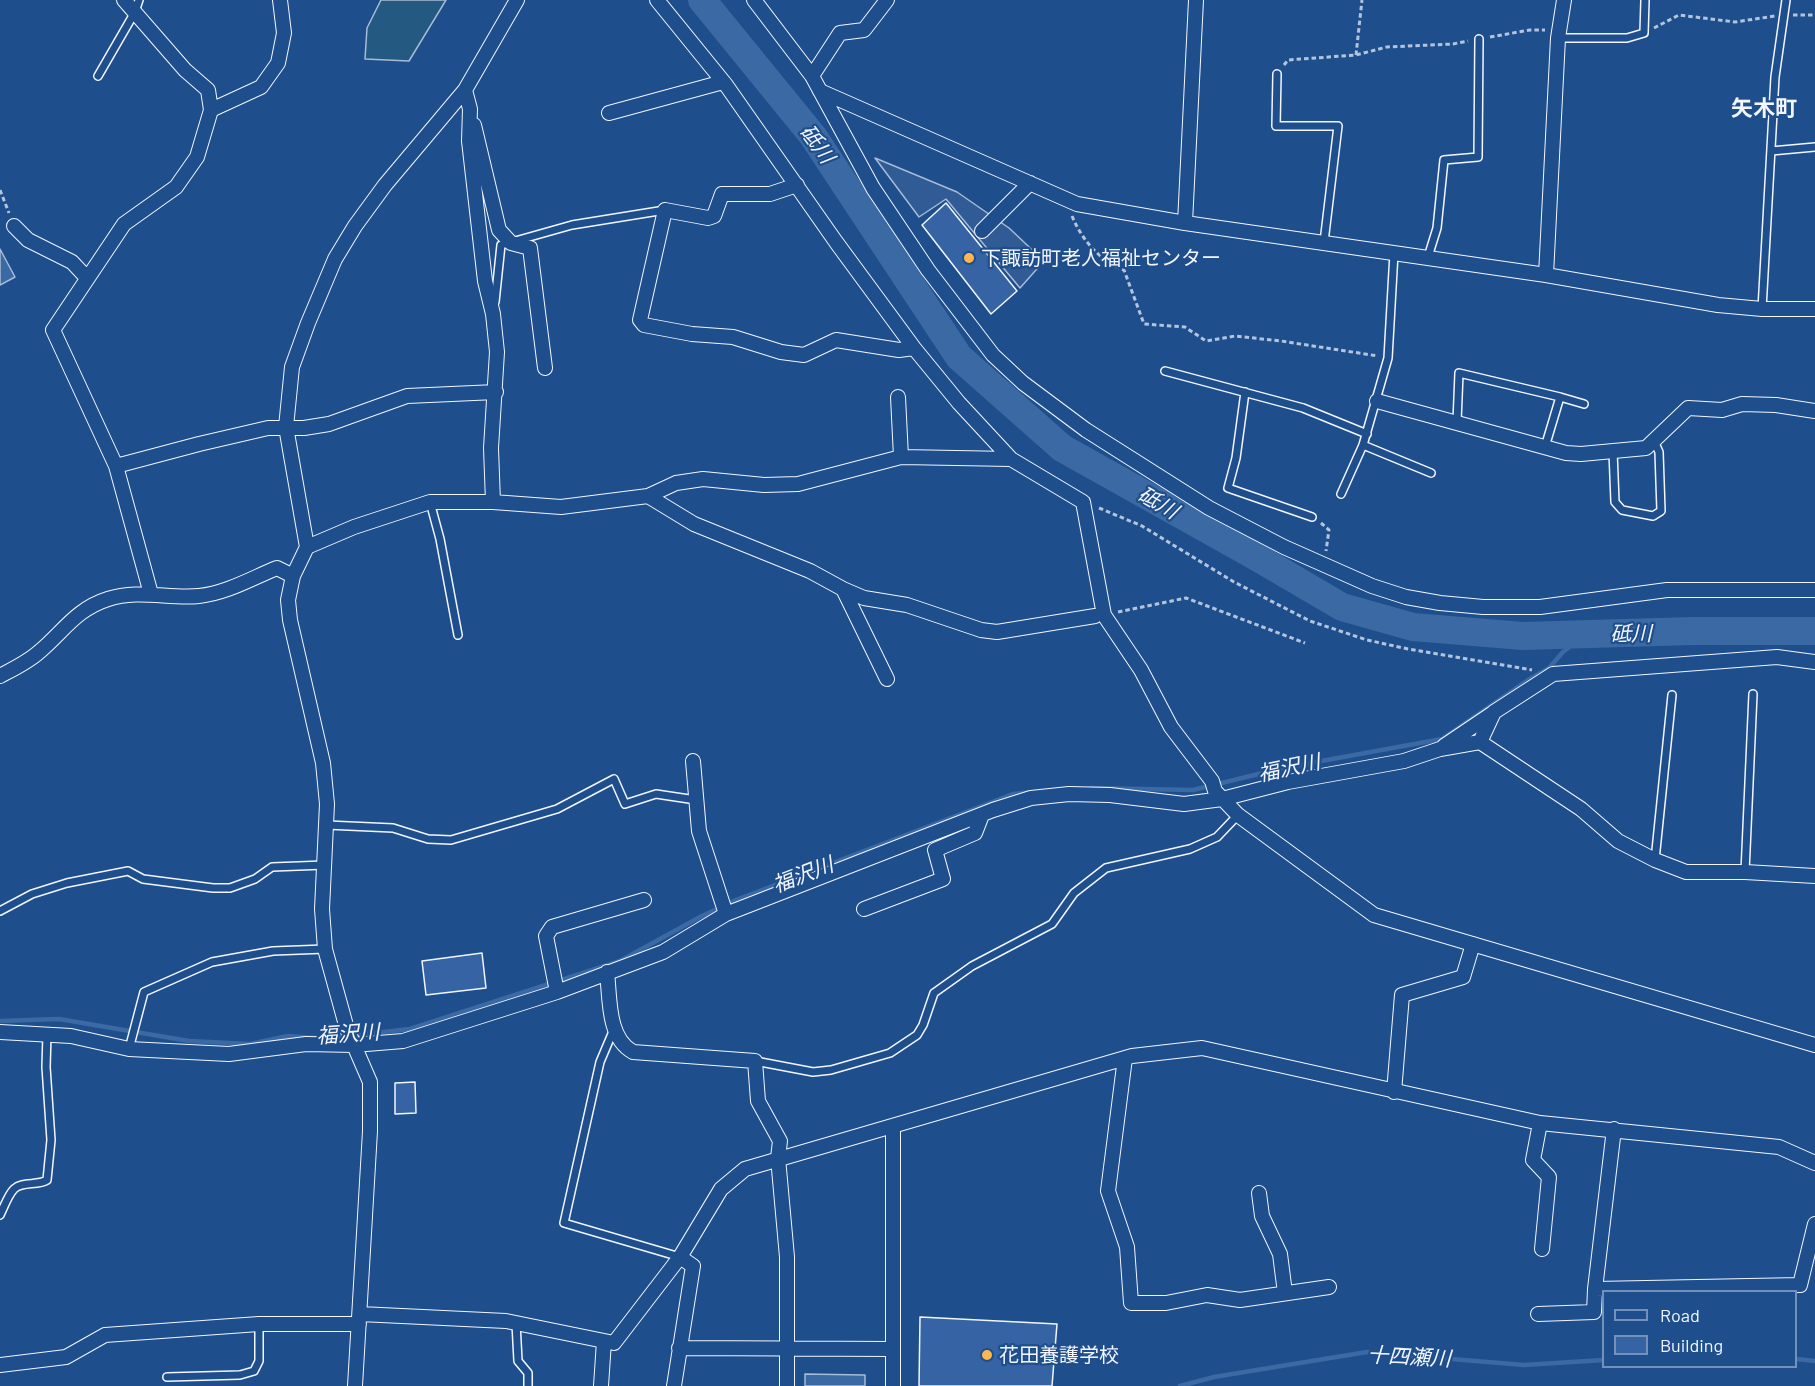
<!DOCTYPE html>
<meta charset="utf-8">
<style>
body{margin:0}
#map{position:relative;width:1815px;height:1386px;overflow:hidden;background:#1f4e8c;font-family:Barlow,sans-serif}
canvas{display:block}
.legend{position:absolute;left:1602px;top:1290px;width:195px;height:78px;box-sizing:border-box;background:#1f4e8c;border:2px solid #7391ba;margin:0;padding:8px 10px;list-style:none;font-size:18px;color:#f2f6ff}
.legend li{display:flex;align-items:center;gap:12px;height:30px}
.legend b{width:30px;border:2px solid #7391ba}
</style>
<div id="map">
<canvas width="1815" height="1386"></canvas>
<ul class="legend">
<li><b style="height:8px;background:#1f4e8c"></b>Road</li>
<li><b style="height:16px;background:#3563a3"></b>Building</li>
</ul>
</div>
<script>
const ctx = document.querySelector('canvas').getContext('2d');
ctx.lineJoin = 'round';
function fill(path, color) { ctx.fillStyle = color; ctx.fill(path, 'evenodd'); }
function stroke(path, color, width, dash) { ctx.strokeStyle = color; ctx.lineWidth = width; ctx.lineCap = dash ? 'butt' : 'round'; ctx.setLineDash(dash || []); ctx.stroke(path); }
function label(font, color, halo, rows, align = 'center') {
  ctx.font = font + ' Barlow,"Noto Sans JP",sans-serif'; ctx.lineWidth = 4.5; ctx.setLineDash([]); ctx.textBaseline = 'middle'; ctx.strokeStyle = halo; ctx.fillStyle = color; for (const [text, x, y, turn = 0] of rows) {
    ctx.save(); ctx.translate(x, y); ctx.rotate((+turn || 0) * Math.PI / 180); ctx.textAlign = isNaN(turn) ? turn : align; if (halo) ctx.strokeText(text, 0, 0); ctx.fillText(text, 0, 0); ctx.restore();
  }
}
const green = new Path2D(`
 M 381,0 L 446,0 L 409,61 L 365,59 L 367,28 Z`);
fill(green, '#245a82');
stroke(green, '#a8bbd7', 1.5);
const parking = new Path2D(`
 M 875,158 L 957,192 L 1009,228 L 1044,261 L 1020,288 L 946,199 L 919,217 Z`);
fill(parking, '#305b95');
stroke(parking, '#a8bbd7', 1.5);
const water = new Path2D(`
 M 0,249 L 15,277 L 0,285 Z
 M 805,1374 L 865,1375 L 865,1386 L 805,1386 Z`);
fill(water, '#3b69a3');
stroke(water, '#a8bbd7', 1.5);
stroke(new Path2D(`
 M 1091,788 L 1193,790 L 1283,768 L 1442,739 L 1528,680 L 1549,668 L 1563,652 L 1585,635
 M 0,1021 L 59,1019 L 189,1041 L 250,1044 L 288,1036 L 316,1038
 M 330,1038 L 410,1029 L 620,961 L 700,917 L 736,900 L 1013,794 L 1031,792
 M 1796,1359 L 1815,1361
 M 1180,1386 L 1214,1377 L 1367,1352 L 1524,1365 L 1604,1360`), '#3b69a3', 4.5);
stroke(new Path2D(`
 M 702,0 L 813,136 L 959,357 L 1062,448 L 1255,556 L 1342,607 L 1413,627 L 1523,636 L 1692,631 L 1815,631`), '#3b69a3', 28);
const building = new Path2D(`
 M 946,203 L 1017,291 L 991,314 L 922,225 Z
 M 482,953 L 486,988 L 426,995 L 422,961 Z
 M 415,1082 L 416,1113 L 395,1114 L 395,1083 Z
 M 920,1317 L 1057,1324 L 1052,1386 L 919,1386 Z`);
fill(building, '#3563a3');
stroke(building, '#f2f6ff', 1.5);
const service = new Path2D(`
 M 1558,38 L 1627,38 L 1644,33 L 1645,0
 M 1277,74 L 1276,126 L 1338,126 L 1324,242
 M 98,76 L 135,12 L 139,0
 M 1771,151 L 1815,147
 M 1428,257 L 1437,228 L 1444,160 L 1478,157 L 1479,39
 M 495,302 L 501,245 L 572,225 L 665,210
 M 1762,309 L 1775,77 L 1786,0
 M 1165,371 L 1303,408 L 1367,434
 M 1245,392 L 1236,458 L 1228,488 L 1312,517
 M 1560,397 L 1584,404
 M 1457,422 L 1459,373 L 1560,397 L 1545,447
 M 1363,445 L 1431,473
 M 1613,451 L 1615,502 L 1622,510 L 1653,516 L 1661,511 L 1659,452 L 1654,441
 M 1341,494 L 1363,445 L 1388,358 L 1394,253
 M 430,502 L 440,539 L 458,635
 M 327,825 L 393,828 L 428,839 L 451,840 L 557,809 L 614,779 L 625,804 L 656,794 L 696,800
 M 1655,860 L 1672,695
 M 1745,872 L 1753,694
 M 0,911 L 32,894 L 67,883 L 128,871 L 143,879 L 213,888 L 230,888 L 255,879 L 272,867 L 325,865
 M 614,1029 L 600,1062 L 564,1223 L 680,1257
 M 129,1049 L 144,992 L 212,962 L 273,951 L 325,949
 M 755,1061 L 813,1072 L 831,1070 L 890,1053 L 917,1035 L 923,1025 L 934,993 L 972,966 L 1052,924 L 1074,893 L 1106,868 L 1190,849 L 1217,837 L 1238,815
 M 0,1215 C 4,1207 8,1195 14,1189 C 22,1181 38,1186 47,1180 L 51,1140 L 46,1067 L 47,1034
 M 516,1323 L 518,1361 L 528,1373 L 528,1386
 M 167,1377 L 240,1375 L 254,1371 L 259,1361 L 259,1324`);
const minor = new Path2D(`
 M 124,0 L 185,70 L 208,90 L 211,110 L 197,157 L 176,187 L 124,224 L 53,330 L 116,466 L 151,594
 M 657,0 L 726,85 L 836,242 L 914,348 L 959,403 L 1011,459 L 1083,502 L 1104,615 L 1141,670 L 1171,727 L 1212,781 L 1215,791 L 1238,815 L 1374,915 L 1815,1045
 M 754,0 L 812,76 L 873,188 L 928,270 L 993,355 L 1023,383 L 1086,430 L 1209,508 L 1284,547 L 1372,586 L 1406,597 L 1440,603 L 1483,607 L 1540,607 L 1667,590 L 1815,590
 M 812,76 L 840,33 L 864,30 L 887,0
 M 465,90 L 470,109 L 469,141 L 485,281 L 493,314 L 497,352 L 491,448 L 493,502
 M 820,91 L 1077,204 L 1185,223 L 1546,275 L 1718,305 L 1762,309 L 1815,309
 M 211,110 L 261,87 L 278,63 L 284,33 L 280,0
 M 609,113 L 723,82
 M 474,125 L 499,230 L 511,243 L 530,248 L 545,368
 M 797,185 L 770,194 L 722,194 L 714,216 L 708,218 L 665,210 L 640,320 L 644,325 L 692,334 L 733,337 L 781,352 L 804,355 L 836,340 L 899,350 L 914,348
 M 1185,223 L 1196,0
 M 14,226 L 28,240 L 72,262 L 87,278
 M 982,231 L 1030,183
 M 1546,275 L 1558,38 L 1564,0
 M 898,397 L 901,457
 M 1377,401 L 1566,453 L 1581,454 L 1646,448 L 1688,408 L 1722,410 L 1742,404 L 1776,405 L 1815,411
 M 116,466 L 199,444 L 268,428 L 304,428 L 329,424 L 407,396 L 496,392
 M 648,496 L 694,524 L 810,571 L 843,589 L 864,598 L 907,605 L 981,630 L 997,632 L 1095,616
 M 307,547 L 354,527 L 430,502 L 493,502 L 561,507 L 648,496 L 676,483 L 703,479 L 764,485 L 798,484 L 901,457 L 1011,459
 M 843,589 L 887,679
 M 0,676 C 13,669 28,662 39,652 C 63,632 76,609 108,599 C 138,589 169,599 199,596 C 227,593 252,578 277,568 L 293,576
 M 1480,742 L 1581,809 L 1618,841 L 1655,860 L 1686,872 L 1745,872 L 1815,876
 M 1444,746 L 1493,713
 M 693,761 L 699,831 L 726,914
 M 864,909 L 943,879 L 935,850 L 975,833 L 982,815
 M 607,972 C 610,997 607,1038 633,1052 L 755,1061 L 758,1101 L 780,1141 L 778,1158 L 787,1257 L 787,1386
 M 557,992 L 546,936 L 552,927 L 644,900
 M 0,1032 L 71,1036 L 129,1049 L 229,1054 L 306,1044 L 354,1045 L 403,1041 L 557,992 L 663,952 L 726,914 L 993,810 L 1031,798 L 1069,794 L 1110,795 L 1184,804 L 1222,799 L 1288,782 L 1404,761 L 1440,749 L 1480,742 L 1494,712 L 1553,674 L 1777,657 L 1815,662
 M 1125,1058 L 1108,1191 L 1127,1247 L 1131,1303 L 1166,1303 L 1207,1295 L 1240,1300 L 1329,1287
 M 1394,1092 L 1402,995 L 1463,977 L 1473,944
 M 1540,1123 L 1533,1160 L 1549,1177 L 1542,1249
 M 893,1126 L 893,1386
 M 1614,1129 L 1595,1289 L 1800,1285 L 1815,1224
 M 1259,1193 L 1262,1216 L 1280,1254 L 1285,1293
 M 360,1314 L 506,1321 L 614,1343 L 680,1257 L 721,1189 L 745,1169 L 1132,1056 L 1202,1048 L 1540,1123 L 1779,1147 L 1815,1163
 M 1538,1314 L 1594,1312 L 1595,1289
 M 679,1348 L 893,1349
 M 0,1365 L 66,1357 L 105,1335 L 259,1324 L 359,1324
 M 355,1386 L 370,1131 L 370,1082 L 347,1029 L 325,949 L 322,909 L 327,804 L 323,763 L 290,620 L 288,600 L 293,576 L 307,547 L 286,427 L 292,367 L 308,323 L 335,259 L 355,226 L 385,185 L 465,90 L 517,0
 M 601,1386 L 604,1341
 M 674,1386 L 693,1266 L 680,1257`);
stroke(service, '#f2f6ff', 10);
stroke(minor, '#f2f6ff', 16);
stroke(new Path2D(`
 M 1793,15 L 1815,15
 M 1654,28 L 1679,15 L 1735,22 L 1775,16
 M 1490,37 L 1530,30 L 1545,30
 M 1356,55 L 1362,0
 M 1284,65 L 1288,60 L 1356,55 L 1387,47 L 1453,44 L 1468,41
 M 0,190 L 9,213
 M 1072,216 C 1082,240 1100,261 1124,270 L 1144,324 L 1185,327 L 1206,341 L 1235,336 L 1281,341 L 1378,356
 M 1099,508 L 1142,526 L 1234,582 L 1310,621 L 1367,640 L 1408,649 L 1532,670
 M 1321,523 L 1329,530 L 1326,551
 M 1118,612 L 1186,598 L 1305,643`), '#b3c4dc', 3, [4.5, 3]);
stroke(service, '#1f4e8c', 7);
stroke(minor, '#1f4e8c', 14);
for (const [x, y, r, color] of [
 [969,258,6,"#ffb74d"],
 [987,1355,6,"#ffb74d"]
]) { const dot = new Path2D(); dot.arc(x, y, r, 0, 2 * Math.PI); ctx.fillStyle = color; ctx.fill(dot); stroke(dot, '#1f4e8c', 2); }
label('20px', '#f2f6ff', '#1f4e8c', [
 ["下諏訪町老人福祉センター",981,258],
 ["花田養護学校",999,1355]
], 'left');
label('italic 21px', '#f2f6ff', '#1f4e8c', [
 ["砥川",817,144,54],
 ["砥川",1158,503,30],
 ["砥川",1631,634,-1],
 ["福沢川",1289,768,-12],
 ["福沢川",803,875,-21],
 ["福沢川",348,1034,-4],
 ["十四瀬川",1409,1357,3]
]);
label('bold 22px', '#f2f6ff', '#1f4e8c', [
 ["矢木町",1764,109]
]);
</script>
